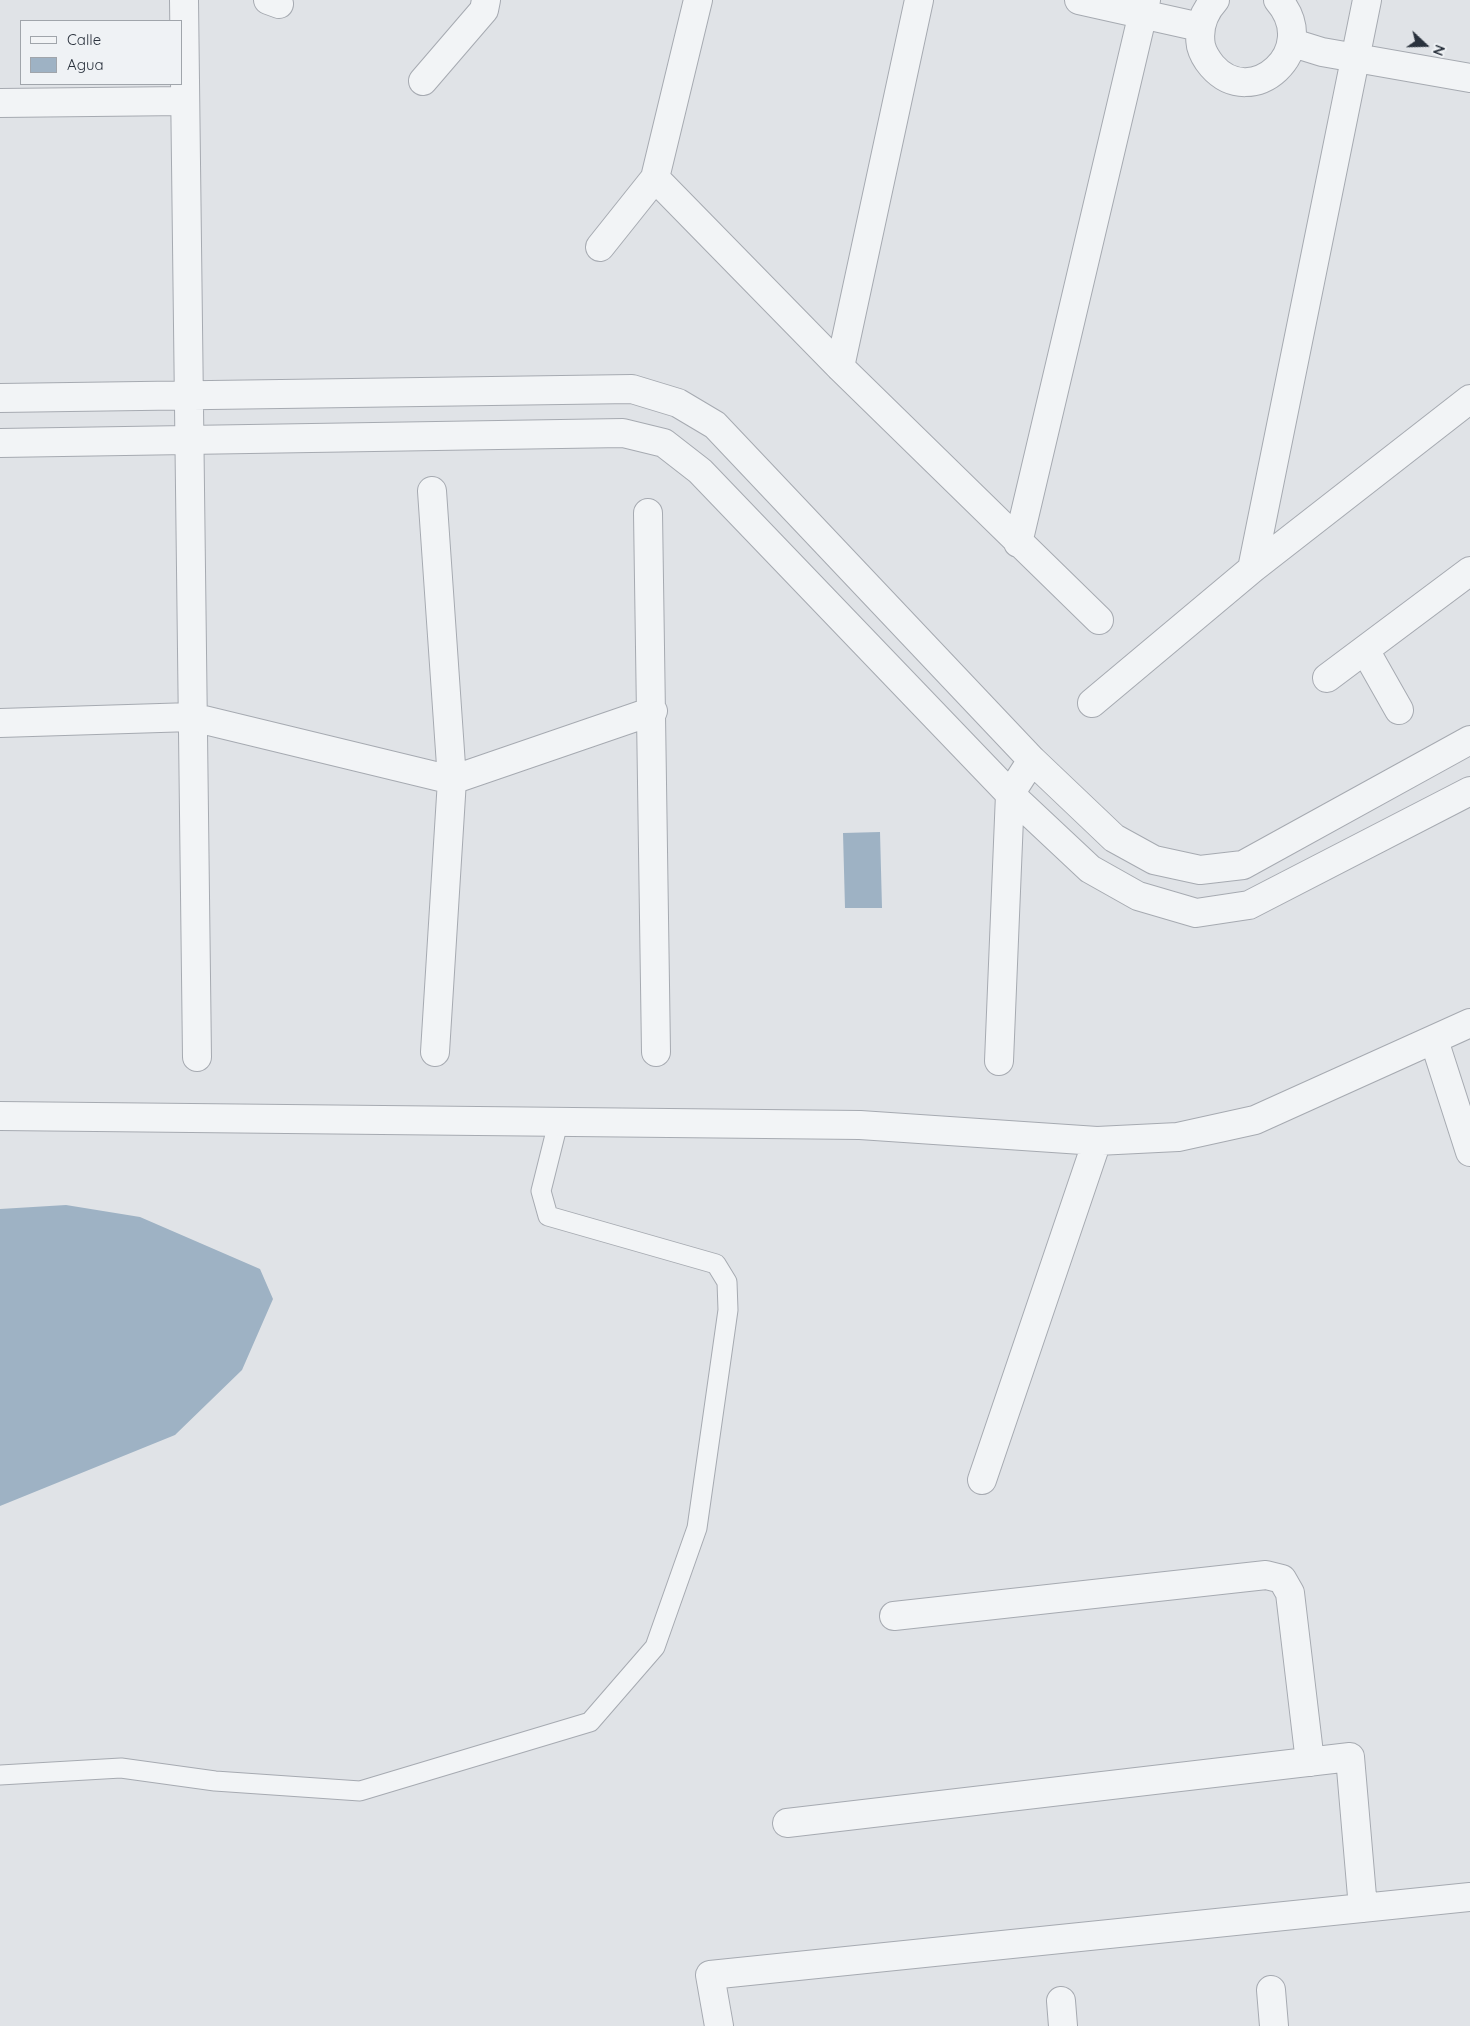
<!DOCTYPE html>
<style>
body{margin:0}
#map{position:relative;width:1470px;height:2026px;overflow:hidden;background:#e0e3e7;font-family:Quicksand,sans-serif}
canvas{display:block}
.legend{position:absolute;left:20px;top:20px;width:162px;height:65px;box-sizing:border-box;background:#eff2f5;border:1px solid #a0a5ab;margin:0;padding:6px 9px;list-style:none;font-size:15px;color:#2a323d}
.legend li{display:flex;align-items:center;gap:10px;height:25px}
.legend b{width:25px;border:1px solid #a0a5ab}
.north{position:absolute;left:1400px;top:20px;width:50px;height:50px;-webkit-text-stroke:4px #eff2f5;paint-order:stroke;rotate:111deg;font-size:14px;font-weight:700;line-height:20px;text-align:center;color:#2a323d}
.north::after{content:'';display:block;margin:auto;width:18px;height:22px;background:#2a323d;clip-path:polygon(50% 0,100% 100%,50% 72%,0 100%)}
</style>
<div id="map">
<canvas width="1470" height="2026"></canvas>
<ul class="legend">
<li><b style="height:6px;background:#f2f4f6"></b>Calle</li>
<li><b style="height:14px;background:#9eb2c4"></b>Agua</li>
</ul>
<div class="north">N</div>
</div>
<script>
const ctx = document.querySelector('canvas').getContext('2d');
ctx.lineJoin = 'round';
function fill(path, color) { ctx.fillStyle = color; ctx.fill(path, 'evenodd'); }
function stroke(path, color, width, dash) { ctx.strokeStyle = color; ctx.lineWidth = width; ctx.lineCap = dash ? 'butt' : 'round'; ctx.setLineDash(dash || []); ctx.stroke(path); }
fill(new Path2D(`
 M 880,832 L 882,908 L 845,908 L 843,833 Z
 M 66,1205 L 140,1217 L 260,1269 L 273,1299 L 242,1370 L 175,1435 L 0,1506 L 0,1209 Z`), '#9eb2c4');
const lane = new Path2D(`
 M 0,1775 L 121,1768 L 215,1781 L 360,1791 L 590,1722 L 655,1647 L 697,1528 L 728,1310 L 727,1282 L 716,1264 L 548,1216 L 541,1191 L 558,1123`);
const street = new Path2D(`
 M 184,0 L 197,1057
 M 268,0 L 279,4
 M 1079,0 L 1200,27
 M 1215,0 C 1203,13 1198,29 1201,46 C 1203,54 1207,60 1212,66 C 1252,112 1322,50 1278,0
 M 1293,43 L 1322,52 L 1470,78
 M 423,81 L 484,10 L 486,0
 M 0,103 L 184,101
 M 655,178 L 840,367 L 1099,620
 M 600,247 L 655,178 L 698,0
 M 840,367 L 919,0
 M 0,398 L 632,389 L 678,403 L 715,425 L 1032,760 L 1114,838 L 1154,860 L 1200,870 L 1243,865 L 1470,740
 M 0,443 L 623,433 L 664,443 L 700,471 L 1010,794 L 1090,869 L 1138,896 L 1196,913 L 1249,905 L 1470,791
 M 432,491 L 452,780 L 435,1052
 M 648,513 L 656,1052
 M 1018,543 L 1146,0
 M 1252,569 L 1367,0
 M 1365,650 L 1399,710
 M 1327,678 L 1470,571
 M 1092,703 L 1252,569 L 1470,399
 M 0,723 L 192,717 L 452,780 L 653,711
 M 1434,1040 L 1470,1152
 M 999,1061 L 1010,794 L 1032,760
 M 0,1116 L 860,1125 L 1097,1141 L 1178,1137 L 1255,1120 L 1470,1023
 M 982,1480 L 1097,1141
 M 894,1616 L 1266,1575 L 1282,1579 L 1290,1593 L 1310,1762
 M 787,1823 L 1350,1757 L 1363,1908
 M 1271,1990 L 1274,2026
 M 1061,2001 L 1063,2026
 M 719,2026 L 710,1975 L 1470,1897`);
stroke(lane, '#a6aab1', 21);
stroke(street, '#a6aab1', 30);
stroke(lane, '#f2f4f6', 19);
stroke(street, '#f2f4f6', 28);
</script>
